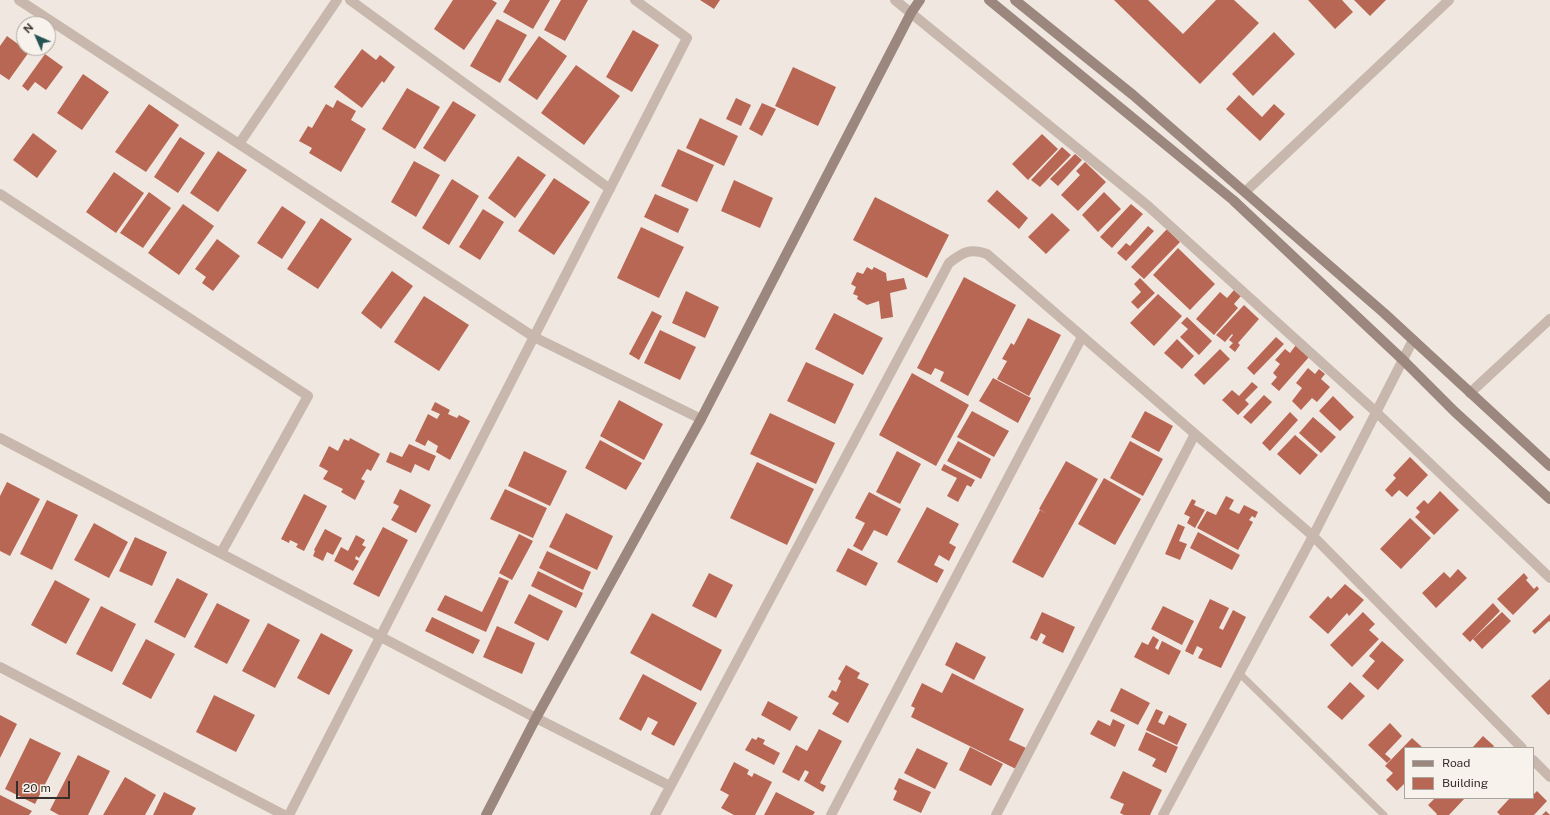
<!DOCTYPE html>
<style>
body{margin:0}
#map{position:relative;width:1550px;height:815px;overflow:hidden;background:#f0e8e0;font-family:"Public Sans",sans-serif}
canvas{display:block}
.legend{position:absolute;left:1404px;top:747px;width:130px;height:52px;box-sizing:border-box;background:#f8f2ec;border:1px solid #aaa49e;margin:0;padding:5px 7px;list-style:none;font-size:12px;color:#362e2a}
.legend li{display:flex;align-items:center;gap:8px;height:20px}
.legend b{width:20px;border:1px solid #aaa49e}
.north{position:absolute;left:16px;top:16px;width:40px;height:40px;box-sizing:border-box;background:#f8f2ec;border:1px solid #aaa49e;border-radius:50%;rotate:315deg;font-size:11px;font-weight:700;line-height:16px;text-align:center;color:#362e2a}
.north::after{content:'';display:block;margin:auto;width:14px;height:18px;background:#245354;clip-path:polygon(50% 0,100% 100%,50% 72%,0 100%)}
.scale{position:absolute;left:16px;top:781px;width:54px;height:18px;box-sizing:border-box;border:2px solid #362e2a;border-top:0;padding-left:5px;font-size:12px;line-height:14px;white-space:nowrap;color:#362e2a;-webkit-text-stroke:3px #f8f2ec;paint-order:stroke}
</style>
<div id="map">
<canvas width="1550" height="815"></canvas>
<ul class="legend">
<li><b style="height:5px;background:#9b877e"></b>Road</li>
<li><b style="height:11px;background:#b96755"></b>Building</li>
</ul>
<div class="north">N</div>
<div class="scale">20 m</div>
</div>
<script>
const ctx = document.querySelector('canvas').getContext('2d');
ctx.lineJoin = 'round';
function fill(path, color) { ctx.fillStyle = color; ctx.fill(path, 'evenodd'); }
function stroke(path, color, width, dash) { ctx.strokeStyle = color; ctx.lineWidth = width; ctx.lineCap = dash ? 'butt' : 'round'; ctx.setLineDash(dash || []); ctx.stroke(path); }
fill(new Path2D(`
 M 453,0 L 492,0 L 497,3 L 464,50 L 434,29 Z
 M 510,0 L 550,0 L 533,29 L 503,12 Z
 M 561,0 L 588,0 L 565,41 L 544,30 Z
 M 700,0 L 720,0 L 714,9 Z
 M 1114,0 L 1148,0 L 1183,34 L 1216,0 L 1234,0 L 1259,23 L 1200,84 Z
 M 1308,0 L 1342,0 L 1353,12 L 1335,29 Z
 M 1354,0 L 1386,0 L 1370,16 Z
 M 497,19 L 527,35 L 500,83 L 470,66 Z
 M 633,30 L 659,45 L 632,92 L 606,77 Z
 M 1274,32 L 1295,54 L 1253,96 L 1232,74 Z
 M 7,36 L 29,52 L 9,80 L 0,74 L 0,46 Z
 M 539,36 L 567,56 L 537,100 L 508,80 Z
 M 362,49 L 376,60 L 380,55 L 395,67 L 384,83 L 382,81 L 362,108 L 334,87 Z
 M 45,54 L 63,67 L 46,90 L 35,82 L 28,91 L 22,86 Z
 M 576,65 L 620,96 L 584,145 L 541,113 Z
 M 793,67 L 836,87 L 818,126 L 775,106 Z
 M 83,74 L 109,92 L 82,130 L 57,113 Z
 M 407,88 L 440,107 L 415,149 L 382,129 Z
 M 1239,95 L 1262,117 L 1274,104 L 1285,114 L 1260,141 L 1226,109 Z
 M 736,98 L 751,105 L 741,126 L 726,119 Z
 M 337,100 L 356,111 L 351,120 L 366,129 L 341,172 L 309,153 L 312,148 L 299,141 L 308,126 L 312,128 L 326,104 L 333,108 Z
 M 453,101 L 476,115 L 445,162 L 423,148 Z
 M 762,103 L 776,109 L 762,136 L 749,129 Z
 M 149,104 L 179,125 L 146,172 L 115,152 Z
 M 700,118 L 738,136 L 724,166 L 686,148 Z
 M 33,133 L 57,151 L 37,178 L 13,160 Z
 M 1042,134 L 1058,149 L 1028,180 L 1012,164 Z
 M 180,137 L 205,153 L 178,193 L 154,177 Z
 M 1062,147 L 1071,155 L 1040,187 L 1031,180 Z
 M 678,149 L 714,165 L 697,202 L 661,186 Z
 M 218,151 L 247,170 L 218,212 L 190,193 Z
 M 1075,154 L 1082,160 L 1058,186 L 1050,179 Z
 M 518,156 L 546,175 L 515,218 L 488,198 Z
 M 414,161 L 440,175 L 416,217 L 391,202 Z
 M 1085,162 L 1106,182 L 1078,211 L 1061,195 L 1080,175 L 1076,171 Z
 M 114,172 L 144,193 L 116,233 L 86,212 Z
 M 554,178 L 590,202 L 554,255 L 518,231 Z
 M 452,179 L 479,196 L 449,245 L 422,228 Z
 M 734,180 L 773,198 L 760,228 L 721,211 Z
 M 997,190 L 1028,218 L 1019,229 L 987,201 Z
 M 149,192 L 171,208 L 143,248 L 120,233 Z
 M 1104,192 L 1121,209 L 1098,232 L 1082,215 Z
 M 655,194 L 689,209 L 678,233 L 644,217 Z
 M 875,197 L 949,235 L 927,278 L 853,240 Z
 M 183,204 L 214,226 L 179,275 L 148,253 Z
 M 1131,204 L 1143,214 L 1112,248 L 1100,237 Z
 M 282,206 L 306,222 L 282,259 L 257,243 Z
 M 483,209 L 504,222 L 480,260 L 459,247 Z
 M 1052,213 L 1070,230 L 1046,254 L 1028,237 Z
 M 321,218 L 352,239 L 318,289 L 287,269 Z
 M 1148,226 L 1154,231 L 1126,261 L 1117,253 L 1126,243 L 1130,246 Z
 M 641,227 L 684,247 L 659,298 L 617,278 Z
 M 1167,229 L 1180,242 L 1144,279 L 1131,267 Z
 M 217,239 L 240,256 L 213,291 L 202,283 L 206,277 L 195,269 Z
 M 1178,248 L 1215,284 L 1190,310 L 1153,275 Z
 M 867,267 L 872,270 L 874,267 L 886,273 L 887,281 L 904,278 L 907,289 L 890,293 L 893,317 L 881,319 L 879,301 L 867,305 L 857,299 L 858,296 L 853,294 L 856,287 L 851,284 L 857,272 L 863,274 Z
 M 392,271 L 413,286 L 381,329 L 361,313 Z
 M 964,277 L 1016,305 L 968,396 L 940,381 L 944,372 L 935,368 L 931,375 L 917,368 Z
 M 1140,278 L 1155,293 L 1138,309 L 1131,302 L 1141,292 L 1134,284 Z
 M 1234,290 L 1241,296 L 1234,304 L 1238,308 L 1214,335 L 1196,319 L 1220,292 L 1227,298 Z
 M 686,291 L 719,307 L 705,338 L 672,323 Z
 M 1158,294 L 1182,316 L 1154,346 L 1130,323 Z
 M 424,296 L 469,325 L 439,371 L 394,342 Z
 M 1244,305 L 1259,319 L 1238,343 L 1240,345 L 1235,352 L 1229,347 L 1233,343 L 1229,340 L 1233,335 L 1232,334 L 1225,342 L 1216,335 Z
 M 652,311 L 662,316 L 639,360 L 629,354 Z
 M 834,313 L 883,338 L 863,375 L 815,349 Z
 M 1187,317 L 1212,341 L 1199,355 L 1180,337 L 1188,329 L 1181,323 Z
 M 1028,318 L 1061,335 L 1029,396 L 997,379 L 1007,361 L 1002,359 L 1011,343 L 1014,345 Z
 M 660,330 L 696,347 L 680,380 L 644,363 Z
 M 1276,337 L 1284,344 L 1254,375 L 1247,368 Z
 M 1177,339 L 1194,356 L 1182,369 L 1164,353 Z
 M 1296,345 L 1309,357 L 1279,391 L 1271,384 L 1277,377 L 1273,373 L 1280,364 L 1275,360 L 1285,349 L 1290,353 Z
 M 1220,349 L 1230,359 L 1204,385 L 1194,375 Z
 M 806,362 L 854,384 L 835,424 L 787,401 Z
 M 1308,368 L 1315,374 L 1319,369 L 1325,374 L 1321,379 L 1330,387 L 1317,402 L 1312,398 L 1301,410 L 1292,401 L 1302,388 L 1296,383 Z
 M 912,373 L 969,405 L 936,466 L 879,435 Z
 M 993,378 L 1031,398 L 1018,423 L 979,401 Z
 M 1252,382 L 1258,387 L 1245,400 L 1249,404 L 1238,415 L 1222,400 L 1232,390 L 1239,396 Z
 M 1264,395 L 1272,402 L 1251,424 L 1243,417 Z
 M 1333,396 L 1354,417 L 1340,431 L 1319,411 Z
 M 619,400 L 663,424 L 644,460 L 600,436 Z
 M 435,402 L 450,410 L 448,414 L 457,418 L 459,415 L 470,421 L 450,460 L 436,452 L 438,446 L 428,440 L 425,446 L 415,441 L 428,414 L 437,419 L 440,414 L 431,410 Z
 M 972,411 L 1009,431 L 994,457 L 957,437 Z
 M 1145,411 L 1173,426 L 1159,452 L 1131,437 Z
 M 1290,412 L 1298,420 L 1270,451 L 1262,443 Z
 M 770,413 L 835,443 L 816,484 L 750,454 Z
 M 1313,417 L 1336,437 L 1321,453 L 1299,433 Z
 M 1295,435 L 1318,455 L 1300,475 L 1277,454 Z
 M 350,438 L 380,454 L 371,471 L 367,469 L 361,479 L 365,481 L 355,500 L 341,492 L 343,489 L 323,479 L 328,471 L 319,466 L 329,446 L 338,451 L 344,439 L 349,441 Z
 M 600,440 L 642,463 L 626,490 L 585,468 Z
 M 958,441 L 991,459 L 981,479 L 947,461 Z
 M 1130,441 L 1163,459 L 1143,496 L 1110,478 Z
 M 409,444 L 436,456 L 429,471 L 415,464 L 411,473 L 386,462 L 390,452 L 402,457 Z
 M 524,451 L 567,471 L 550,506 L 508,486 Z
 M 897,451 L 921,464 L 900,504 L 876,492 Z
 M 1410,457 L 1428,475 L 1407,497 L 1399,490 L 1392,497 L 1385,490 L 1396,478 L 1393,475 Z
 M 1066,461 L 1098,479 L 1043,578 L 1012,562 L 1040,510 L 1047,514 L 1039,509 Z
 M 757,462 L 814,489 L 787,545 L 730,518 Z
 M 944,464 L 975,480 L 971,487 L 967,485 L 958,502 L 947,496 L 957,478 L 941,470 Z
 M 1104,478 L 1141,499 L 1115,545 L 1078,524 Z
 M 7,482 L 40,499 L 10,556 L 0,551 L 0,496 Z
 M 400,489 L 431,505 L 416,533 L 391,520 L 399,506 L 393,503 Z
 M 505,489 L 547,508 L 533,538 L 490,519 Z
 M 1440,491 L 1459,510 L 1434,535 L 1415,517 L 1420,512 L 1416,508 L 1424,500 L 1428,504 Z
 M 869,492 L 901,509 L 887,536 L 874,530 L 862,551 L 853,546 L 865,523 L 855,518 Z
 M 304,494 L 327,506 L 304,551 L 296,547 L 298,544 L 290,540 L 289,543 L 281,539 Z
 M 1226,496 L 1234,500 L 1229,509 L 1239,514 L 1244,505 L 1258,512 L 1255,518 L 1252,516 L 1249,520 L 1253,522 L 1238,550 L 1197,528 L 1207,511 L 1216,515 Z
 M 1192,499 L 1196,501 L 1194,505 L 1205,510 L 1195,528 L 1187,523 L 1190,517 L 1184,514 Z
 M 47,500 L 78,515 L 52,570 L 20,554 Z
 M 927,507 L 959,524 L 949,543 L 956,547 L 949,561 L 939,555 L 934,565 L 944,570 L 937,583 L 897,562 Z
 M 566,513 L 613,536 L 597,570 L 549,547 Z
 M 1410,518 L 1431,538 L 1401,569 L 1380,549 Z
 M 94,523 L 128,542 L 109,578 L 74,560 Z
 M 1178,524 L 1185,527 L 1179,541 L 1187,544 L 1180,560 L 1165,554 Z
 M 383,527 L 408,540 L 379,597 L 353,584 Z
 M 325,529 L 342,538 L 333,555 L 327,552 L 323,561 L 313,556 L 315,551 L 314,550 Z
 M 1198,532 L 1240,555 L 1232,570 L 1190,548 Z
 M 519,534 L 533,541 L 512,580 L 499,573 Z
 M 356,535 L 365,540 L 362,545 L 366,547 L 359,558 L 356,556 L 355,559 L 359,561 L 353,571 L 334,561 L 341,547 L 348,551 Z
 M 135,537 L 167,552 L 152,586 L 119,571 Z
 M 848,548 L 878,563 L 866,586 L 836,571 Z
 M 547,551 L 591,572 L 583,590 L 539,568 Z
 M 1458,569 L 1467,578 L 1436,608 L 1422,593 L 1444,572 L 1450,578 Z
 M 538,571 L 583,593 L 576,608 L 531,586 Z
 M 709,573 L 733,585 L 716,618 L 692,606 Z
 M 1524,573 L 1528,578 L 1526,580 L 1534,589 L 1537,586 L 1539,589 L 1513,615 L 1497,599 Z
 M 499,577 L 509,581 L 486,632 L 437,610 L 445,595 L 482,612 Z
 M 177,578 L 208,594 L 185,638 L 154,622 Z
 M 55,580 L 90,599 L 66,644 L 31,625 Z
 M 1345,584 L 1364,600 L 1349,616 L 1347,613 L 1328,634 L 1309,617 L 1328,596 L 1331,599 Z
 M 529,594 L 563,611 L 548,641 L 514,623 Z
 M 1210,599 L 1229,608 L 1219,628 L 1223,630 L 1233,610 L 1246,617 L 1221,668 L 1198,658 L 1203,649 L 1197,646 L 1193,655 L 1185,651 Z
 M 217,603 L 250,620 L 227,664 L 194,647 Z
 M 1493,603 L 1500,611 L 1470,642 L 1462,634 Z
 M 101,606 L 136,624 L 112,672 L 76,654 Z
 M 1163,606 L 1194,621 L 1182,645 L 1151,629 Z
 M 1042,612 L 1075,627 L 1063,653 L 1042,643 L 1046,636 L 1041,633 L 1037,641 L 1030,638 Z
 M 1363,612 L 1375,624 L 1369,630 L 1379,639 L 1352,667 L 1330,645 Z
 M 1502,612 L 1511,621 L 1482,649 L 1473,639 Z
 M 652,613 L 722,650 L 701,691 L 630,653 Z
 M 1550,614 L 1550,622 L 1549,621 L 1535,634 L 1532,631 Z
 M 432,617 L 480,640 L 473,654 L 425,631 Z
 M 268,623 L 300,640 L 275,688 L 242,671 Z
 M 497,626 L 535,643 L 522,674 L 483,657 Z
 M 321,633 L 353,650 L 329,695 L 297,678 Z
 M 1153,636 L 1159,640 L 1155,648 L 1158,650 L 1162,641 L 1181,651 L 1169,675 L 1134,657 L 1142,642 L 1148,645 Z
 M 146,639 L 175,654 L 151,699 L 122,684 Z
 M 1382,641 L 1404,660 L 1378,690 L 1362,676 L 1375,661 L 1369,656 Z
 M 956,642 L 986,657 L 974,680 L 945,665 Z
 M 846,665 L 860,673 L 857,678 L 869,684 L 848,723 L 832,714 L 839,703 L 828,697 L 832,690 L 836,692 L 841,681 L 838,679 Z
 M 952,673 L 1024,709 L 1009,740 L 1026,748 L 1016,769 L 911,717 L 915,708 L 911,706 L 922,683 L 942,693 Z
 M 643,674 L 697,703 L 674,746 L 651,734 L 658,722 L 648,717 L 641,731 L 619,719 Z
 M 1550,679 L 1550,714 L 1548,715 L 1531,696 Z
 M 1350,682 L 1365,696 L 1342,720 L 1327,707 Z
 M 1121,688 L 1150,703 L 1138,725 L 1110,711 Z
 M 214,695 L 255,715 L 236,752 L 196,732 Z
 M 768,701 L 798,717 L 790,731 L 761,715 Z
 M 1156,709 L 1163,712 L 1158,722 L 1164,725 L 1169,715 L 1187,724 L 1177,745 L 1146,730 Z
 M 0,715 L 17,724 L 0,758 Z
 M 1113,719 L 1125,725 L 1115,747 L 1090,734 L 1098,720 L 1110,726 Z
 M 1390,723 L 1402,736 L 1385,754 L 1391,759 L 1387,763 L 1368,745 Z
 M 819,729 L 842,741 L 820,783 L 826,786 L 823,792 L 804,781 L 809,772 L 805,770 L 799,781 L 782,772 L 796,745 L 807,751 Z
 M 1146,732 L 1178,747 L 1166,773 L 1152,766 L 1156,759 L 1138,750 Z
 M 1483,736 L 1494,746 L 1493,748 L 1472,748 Z
 M 758,737 L 765,740 L 763,744 L 780,753 L 774,765 L 745,750 L 752,738 L 756,740 Z
 M 30,738 L 61,753 L 35,804 L 5,789 Z
 M 1412,738 L 1423,748 L 1405,748 L 1405,783 L 1397,791 L 1386,780 L 1393,773 L 1385,766 Z
 M 970,747 L 1003,764 L 991,786 L 959,770 Z
 M 917,748 L 948,763 L 935,789 L 904,773 Z
 M 78,755 L 110,771 L 88,815 L 59,815 L 50,810 Z
 M 734,762 L 749,770 L 747,774 L 752,777 L 754,773 L 772,782 L 755,815 L 734,815 L 721,808 L 729,795 L 720,790 Z
 M 1123,771 L 1162,790 L 1150,815 L 1124,815 L 1120,813 L 1124,804 L 1110,798 Z
 M 125,777 L 156,795 L 145,815 L 103,815 Z
 M 899,778 L 931,792 L 921,813 L 893,800 L 897,791 L 894,789 Z
 M 1537,791 L 1547,801 L 1534,815 L 1500,815 L 1497,812 L 1510,798 L 1533,798 L 1533,795 Z
 M 164,792 L 196,808 L 192,815 L 153,815 Z
 M 776,792 L 815,812 L 813,815 L 764,815 Z
 M 0,795 L 32,811 L 29,815 L 0,815 Z
 M 1435,798 L 1465,798 L 1449,815 L 1436,815 L 1437,814 L 1428,805 Z
 M 1546,811 L 1550,815 L 1542,815 Z`), '#b96755');
stroke(new Path2D(`
 M 1239,673 L 1384,815`), '#c8b7ac', 7);
stroke(new Path2D(`
 M 19,0 L 534,337 L 701,419
 M 350,0 L 610,189
 M 895,0 L 1148,206 L 1376,412 L 1550,578
 M 239,144 L 337,0
 M 1245,192 L 1449,0
 M 0,194 L 308,396 L 221,553
 M 1470,393 L 1550,319
 M 0,438 L 536,718 L 670,786
 M 0,667 L 284,815
 M 1533,760 L 1550,777
 M 289,815 L 687,38 L 635,0
 M 655,815 L 949,263 C 963,252 970,248 987,254 L 1313,536 L 1522,748
 M 831,815 L 1082,337
 M 996,815 L 1195,434
 M 1163,815 L 1313,536 L 1413,340`), '#c8b7ac', 10);
stroke(new Path2D(`
 M 989,0 L 1233,200 L 1403,360 L 1454,411 L 1550,499
 M 1015,0 L 1133,95 L 1384,313 L 1550,466
 M 486,815 L 536,718 L 701,419 L 911,13 L 920,0`), '#9b877e', 10);
</script>
